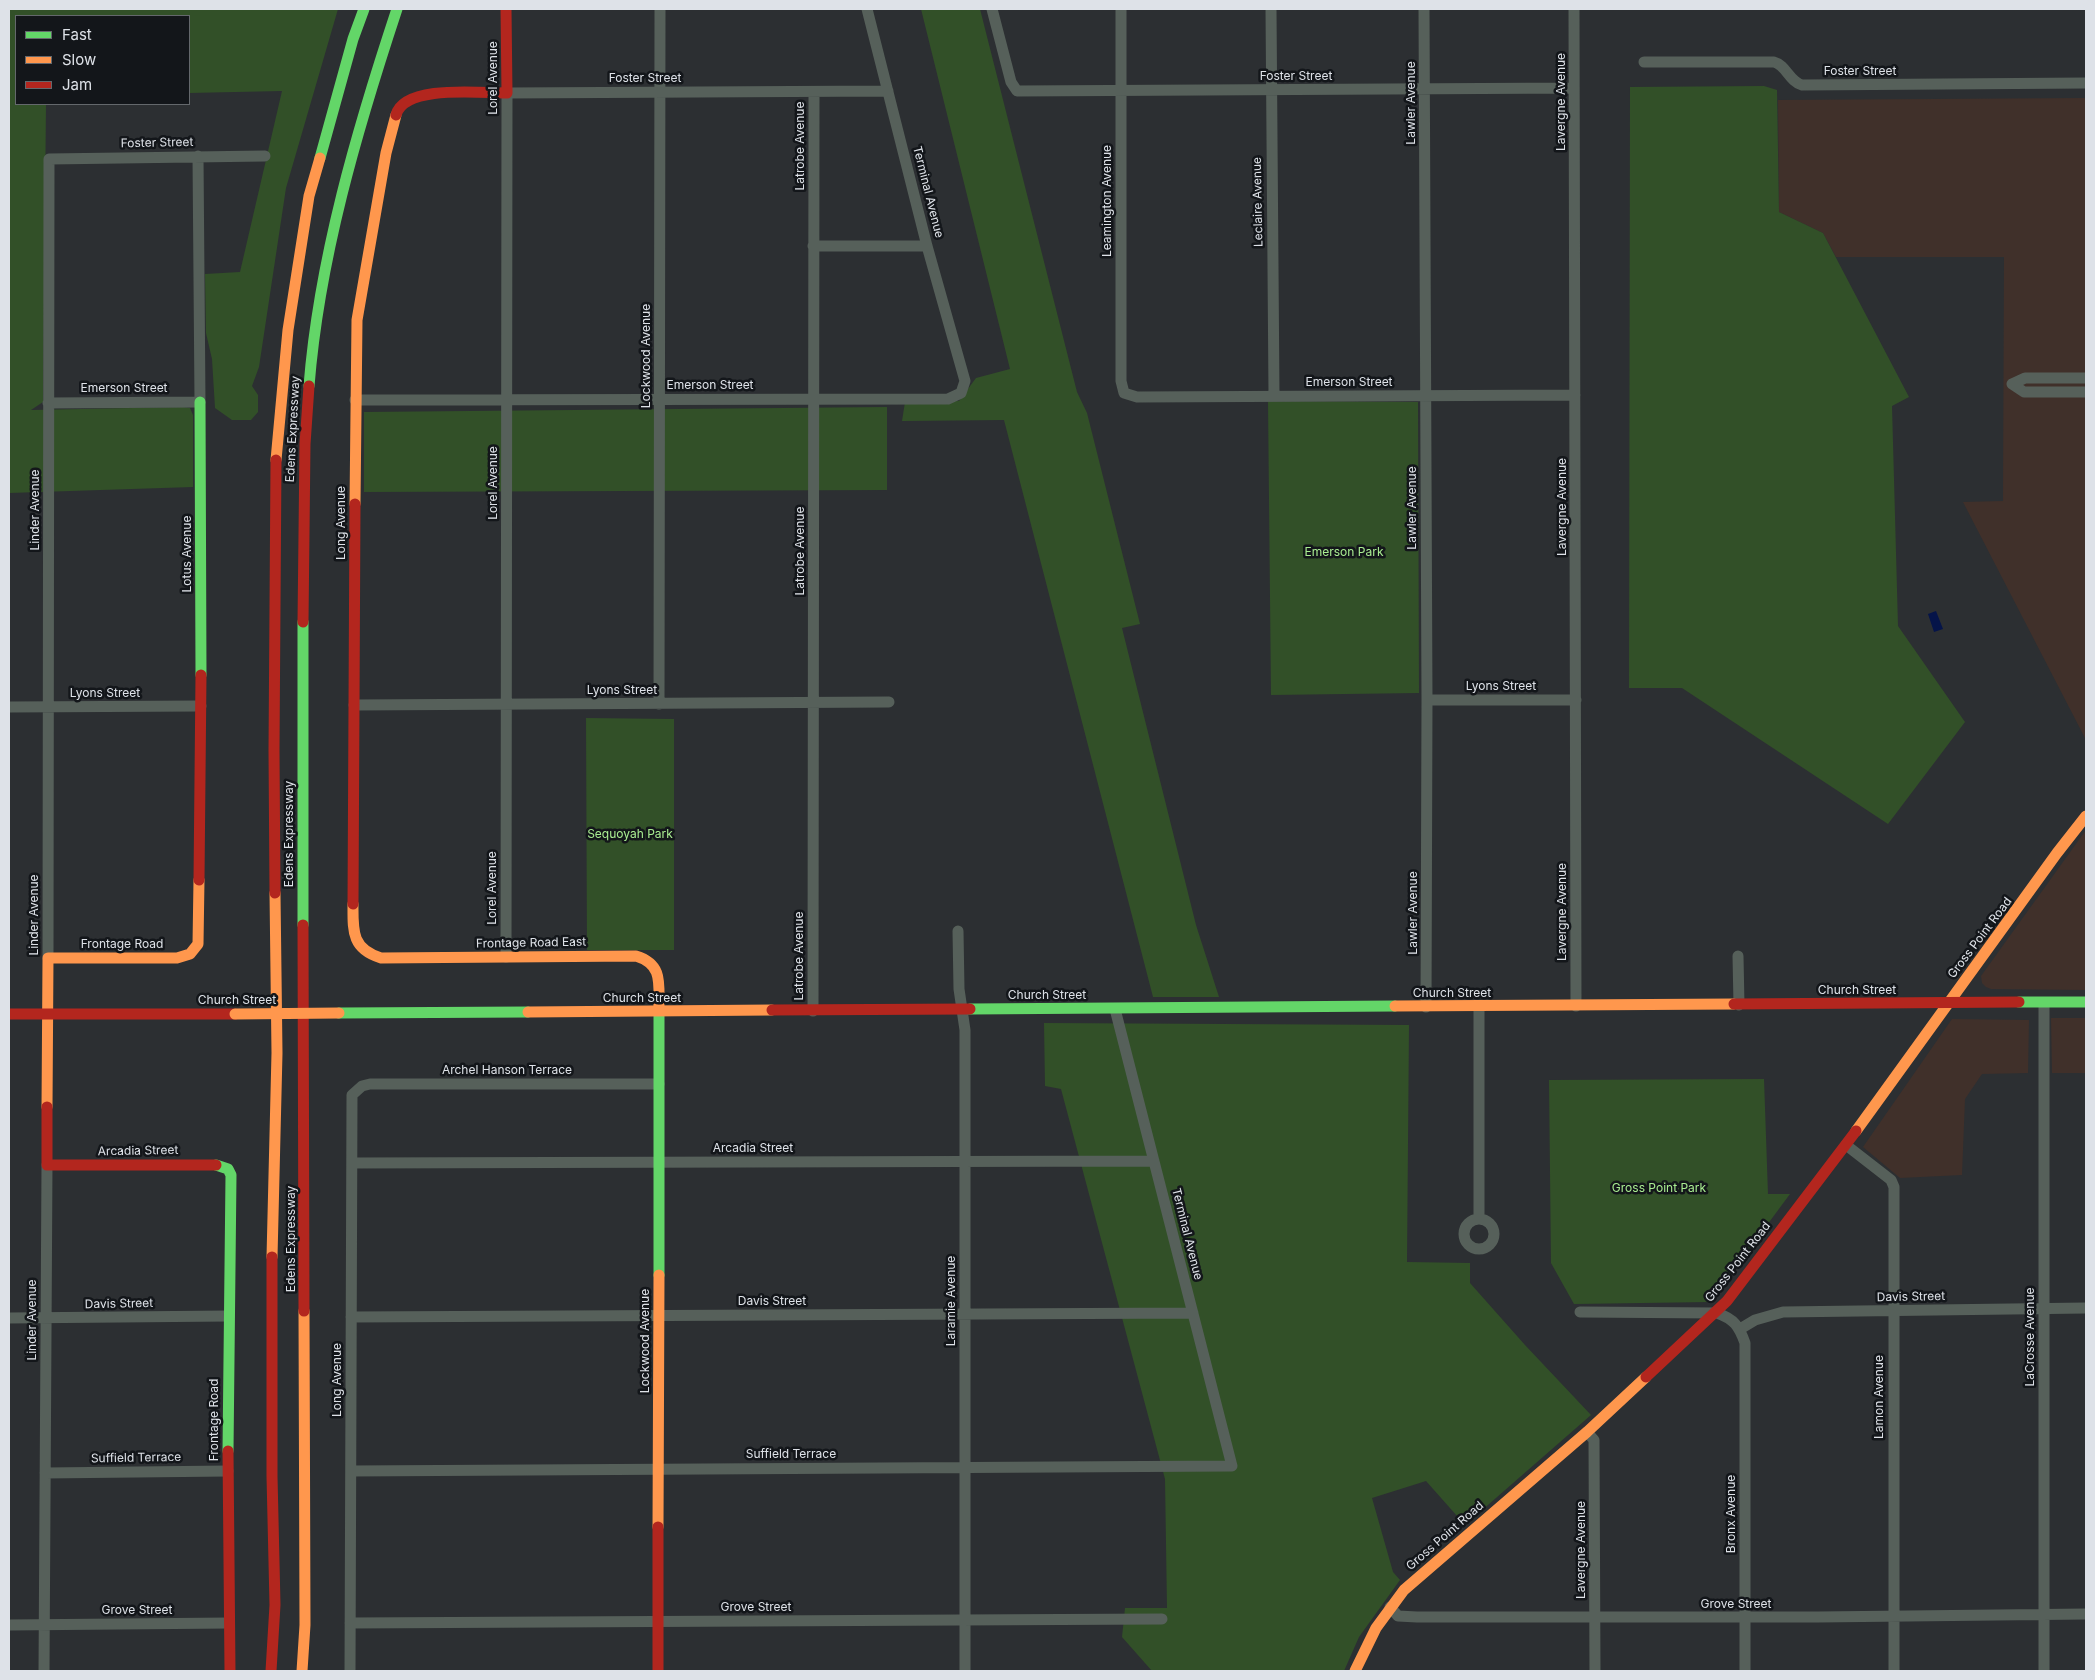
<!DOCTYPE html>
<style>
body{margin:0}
#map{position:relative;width:2095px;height:1680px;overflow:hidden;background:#2c2f32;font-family:Inter,sans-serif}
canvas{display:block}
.frame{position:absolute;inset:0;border:10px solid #dee2e8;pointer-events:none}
.legend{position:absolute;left:15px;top:15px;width:175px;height:90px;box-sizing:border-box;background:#13161a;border:1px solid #64686c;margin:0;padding:6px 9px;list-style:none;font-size:15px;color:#dee2e8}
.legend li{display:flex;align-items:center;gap:10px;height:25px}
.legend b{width:25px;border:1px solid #64686c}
</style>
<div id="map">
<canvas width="2095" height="1680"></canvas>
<div class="frame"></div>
<ul class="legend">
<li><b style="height:6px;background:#63d668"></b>Fast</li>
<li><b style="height:6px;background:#ff974d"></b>Slow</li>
<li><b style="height:6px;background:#b3261e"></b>Jam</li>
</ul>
</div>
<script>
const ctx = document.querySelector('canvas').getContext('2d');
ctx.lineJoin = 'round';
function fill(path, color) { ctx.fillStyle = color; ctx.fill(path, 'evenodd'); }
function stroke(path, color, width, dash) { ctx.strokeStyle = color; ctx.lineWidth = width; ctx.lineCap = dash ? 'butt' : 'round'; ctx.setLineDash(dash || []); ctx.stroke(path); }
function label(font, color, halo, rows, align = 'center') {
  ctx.font = font + ' Inter,sans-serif'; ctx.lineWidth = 5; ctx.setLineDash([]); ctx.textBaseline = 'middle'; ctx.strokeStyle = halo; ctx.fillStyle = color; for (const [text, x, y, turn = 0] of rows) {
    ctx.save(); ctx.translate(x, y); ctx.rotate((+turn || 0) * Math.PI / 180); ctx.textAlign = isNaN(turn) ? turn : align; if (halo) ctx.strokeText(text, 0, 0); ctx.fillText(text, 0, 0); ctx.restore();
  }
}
fill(new Path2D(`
 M 2086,98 L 2086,740 L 1963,502 L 2003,501 L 2004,257 L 1836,257 L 1823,233 L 1779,212 L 1778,100 Z
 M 2086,830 L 2086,990 L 1991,989 L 1986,987 L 1982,983 L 1981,976 Z
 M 2051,1018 L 2086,1018 L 2086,1073 L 2052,1073 Z
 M 1952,1019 L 2029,1020 L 2028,1073 L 1982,1074 L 1965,1099 L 1962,1175 L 1900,1178 L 1863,1147 Z`), '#40302a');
fill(new Path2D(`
 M 9,9 L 338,9 L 286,188 L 259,367 L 252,386 L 258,395 L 258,412 L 251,420 L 232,420 L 215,408 L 212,359 L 206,333 L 205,274 L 240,272 L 282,91 L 189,93 L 189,16 L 16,16 L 16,104 L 46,104 L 43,402 L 31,410 L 183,407 L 190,408 L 193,415 L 193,487 L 9,493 Z
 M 921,9 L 980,9 L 1077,392 L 1087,413 L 1140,624 L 1122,628 L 1196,925 L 1219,997 L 1153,997 L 1004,420 L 902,421 L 905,402 L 959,401 L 976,378 L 1010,369 Z
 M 1764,86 L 1777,90 L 1779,212 L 1823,233 L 1909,397 L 1892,406 L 1898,626 L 1965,722 L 1888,824 L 1682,688 L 1629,688 L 1630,87 Z
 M 1268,401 L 1418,402 L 1419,693 L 1271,695 Z
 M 887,407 L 887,490 L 364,492 L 364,412 Z
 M 586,718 L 674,719 L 674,950 L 587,950 Z
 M 1044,1023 L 1409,1025 L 1407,1262 L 1470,1263 L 1470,1283 L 1525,1345 L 1591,1415 L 1465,1525 L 1426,1481 L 1372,1498 L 1393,1572 L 1400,1580 L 1359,1637 L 1344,1671 L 1152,1671 L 1122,1637 L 1125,1608 L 1167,1608 L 1165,1479 L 1061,1089 L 1045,1086 Z
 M 1764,1079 L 1768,1194 L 1790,1194 L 1710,1302 L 1574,1304 L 1551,1263 L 1549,1080 Z`), '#325028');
fill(new Path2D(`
 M 1936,611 L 1943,629 L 1934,632 L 1928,614 Z`), '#051449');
stroke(new Path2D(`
 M 992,9 L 1011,82 L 1017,91 L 1574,88
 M 1121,9 L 1121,381 L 1124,393 L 1137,397 L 1575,395
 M 1271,9 L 1274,396
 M 1424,9 L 1427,700 L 1426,1007
 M 1574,9 L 1576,1006
 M 1644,62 L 1774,62 C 1786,65 1789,81 1802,85 L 2086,83
 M 813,246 L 927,246
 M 2012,384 L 2024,392 L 2086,392
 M 2012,384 L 2025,378 L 2086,378
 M 355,400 L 948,399 L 961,393 L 965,381 L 927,246 L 867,9
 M 48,403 L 200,402 L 198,156
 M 1427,700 L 1576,700
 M 659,704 L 660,9
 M 354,705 L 889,702
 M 9,707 L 201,706
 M 958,931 L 959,989 L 965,1030 L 965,1671
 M 1738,956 L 1739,1005
 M 506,957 L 507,93 L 888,91
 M 48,958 L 49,159 L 265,156
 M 2044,1003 L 2044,1671
 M 1479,1006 L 1479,1219
 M 813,1011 L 814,92
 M 1846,1145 L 1891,1180 L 1894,1187 L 1894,1671
 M 352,1163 L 1154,1161
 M1464 1234a15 15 0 1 1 30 0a15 15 0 1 1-30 0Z
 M 1580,1312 L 1717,1313 C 1734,1319 1739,1326 1745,1343 L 1745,1671
 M 351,1317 L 1193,1313
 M 9,1318 L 229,1316
 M 1740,1329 L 1755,1320 L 1783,1312 L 2086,1308
 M 1587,1432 L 1594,1440 L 1595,1671
 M 351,1471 L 1232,1466 L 1115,1009
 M 45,1473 L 228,1471
 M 1390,1607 L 1398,1616 L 1417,1617 L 1818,1617 L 2086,1614
 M 350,1623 L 1162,1619
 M 9,1625 L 229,1623
 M 44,1671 L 47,1165
 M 350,1671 L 352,1095 L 362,1086 L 370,1084 L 659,1084`), '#56605a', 11);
stroke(new Path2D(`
 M 320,158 L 353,39 L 364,9
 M 309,386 C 319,259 357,130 397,9
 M 200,402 L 201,675
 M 303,925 L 303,622
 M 2019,1002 L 2086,1002
 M 970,1009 L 1395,1006
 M 339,1013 L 528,1012
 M 216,1165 L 228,1169 L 231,1175 L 228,1451
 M 659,1275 L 659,1011`), '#63d668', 11);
stroke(new Path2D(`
 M 276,460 L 288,330 L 309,196 L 320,158
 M 355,504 L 357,320 L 386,153 L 396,115
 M 353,904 C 353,930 351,949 381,958 L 636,956 C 665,965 658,986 659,1011
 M 1395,1006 L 1734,1004
 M 528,1012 L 772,1010
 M 47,1107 L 48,958 L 177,958 L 190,954 L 198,944 L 199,880
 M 1856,1131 L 2057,853 L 2086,816
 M 272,1257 L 277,1053 L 275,893
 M 658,1527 L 659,1275
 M 302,1671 L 305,1625 L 304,1311
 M 1355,1671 L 1376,1628 L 1404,1590 L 1587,1432 L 1646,1377`), '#ff974d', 11);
stroke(new Path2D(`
 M 396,115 C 404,84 481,93 507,93 L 506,9
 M 303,622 L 305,444 L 309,386
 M 199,880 L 201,675
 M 275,893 L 274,750 L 276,460
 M 353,904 L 355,504
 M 303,925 L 304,1311
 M 1734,1004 L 2019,1002
 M 772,1010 L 970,1009
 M 9,1014 L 235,1014
 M 47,1107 L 47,1165 L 216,1165
 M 1646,1377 L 1727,1301 L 1856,1131
 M 228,1451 L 230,1671
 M 271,1671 L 275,1605 L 272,1476 L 272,1257
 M 658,1671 L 658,1527`), '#b3261e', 11);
stroke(new Path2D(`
 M 235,1014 L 339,1013`), '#ff974d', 11);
label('12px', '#dee2e8', '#13161a', [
 ["Foster Street",1860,71],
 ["Foster Street",1296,76],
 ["Lorel Avenue",493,78,-90],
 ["Foster Street",645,78],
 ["Lavergne Avenue",1561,102,-90],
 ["Lawler Avenue",1411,103,-90],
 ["Foster Street",157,143,-1],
 ["Latrobe Avenue",800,146,-90],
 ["Terminal Avenue",928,192,76],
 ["Leamington Avenue",1107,201,-90],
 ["Leclaire Avenue",1258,202,-91],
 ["Lockwood Avenue",646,356,-90],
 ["Emerson Street",1349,382],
 ["Emerson Street",710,385],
 ["Emerson Street",124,388],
 ["Edens Expressway",293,429,-87],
 ["Lorel Avenue",493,483,-90],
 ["Lavergne Avenue",1562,507,-90],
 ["Lawler Avenue",1412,508,-90],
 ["Linder Avenue",35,510,-90],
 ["Long Avenue",341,523,-90],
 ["Latrobe Avenue",800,551,-90],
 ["Lotus Avenue",187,554,-90],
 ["Lyons Street",1501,686],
 ["Lyons Street",622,690],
 ["Lyons Street",105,693],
 ["Edens Expressway",289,834,-90],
 ["Lorel Avenue",492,888,-90],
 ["Lavergne Avenue",1562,912,-90],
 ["Lawler Avenue",1413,913,-90],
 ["Linder Avenue",34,915,-90],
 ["Gross Point Road",1980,938,-53],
 ["Frontage Road East",531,943,-1],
 ["Frontage Road",122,944],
 ["Latrobe Avenue",799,956,-90],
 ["Church Street",1857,990],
 ["Church Street",1452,993],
 ["Church Street",1047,995],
 ["Church Street",642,998],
 ["Church Street",237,1000],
 ["Archel Hanson Terrace",507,1070],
 ["Arcadia Street",753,1148],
 ["Arcadia Street",138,1151,-1],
 ["Terminal Avenue",1187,1234,76],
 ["Edens Expressway",291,1239,-90],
 ["Gross Point Road",1738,1262,-52],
 ["Davis Street",1911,1297,-1],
 ["Davis Street",772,1301],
 ["Laramie Avenue",951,1301,-90],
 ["Davis Street",119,1304,-1],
 ["Linder Avenue",32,1320,-90],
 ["LaCrosse Avenue",2030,1337,-90],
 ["Lockwood Avenue",645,1341,-90],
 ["Long Avenue",337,1380,-90],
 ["Lamon Avenue",1879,1397,-90],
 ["Frontage Road",214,1420,-90],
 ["Suffield Terrace",791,1454],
 ["Suffield Terrace",136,1458,-1],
 ["Bronx Avenue",1731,1514,-90],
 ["Gross Point Road",1445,1536,-41],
 ["Lavergne Avenue",1581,1550,-90],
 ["Grove Street",1736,1604],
 ["Grove Street",756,1607],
 ["Grove Street",137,1610]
]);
label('12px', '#a9ed91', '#13161a', [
 ["Emerson Park",1344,552],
 ["Sequoyah Park",630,834],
 ["Gross Point Park",1659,1188]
]);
</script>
